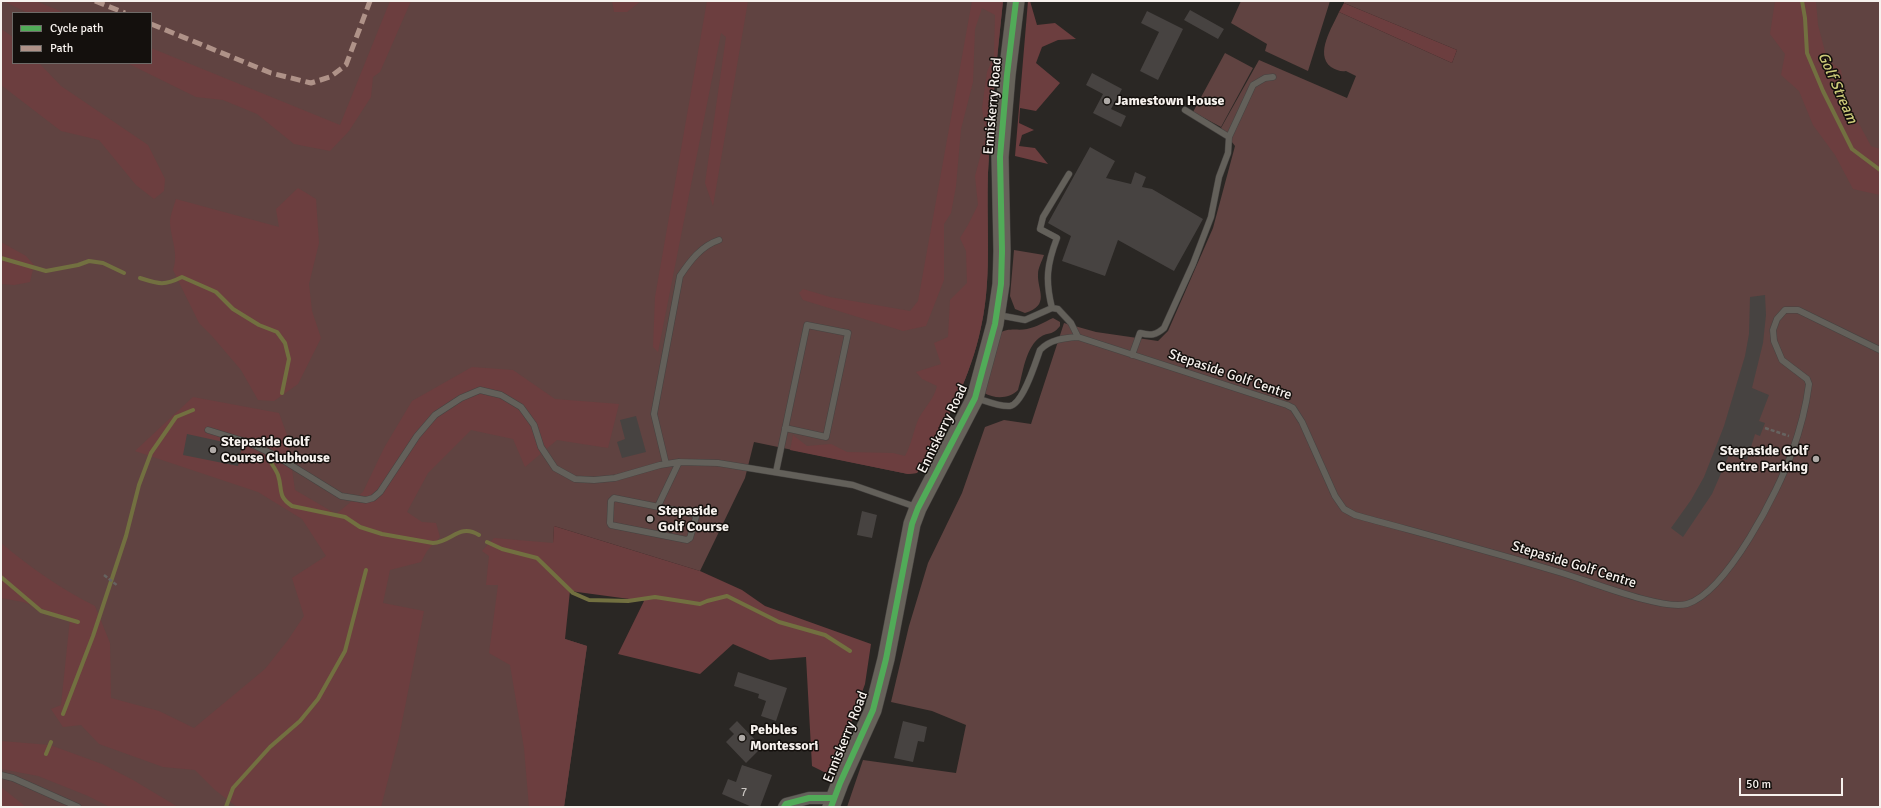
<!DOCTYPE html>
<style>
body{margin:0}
#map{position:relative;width:1881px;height:808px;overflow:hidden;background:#2a2724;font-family:Signika,sans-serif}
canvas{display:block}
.frame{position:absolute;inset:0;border:2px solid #f6f1ed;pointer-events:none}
.legend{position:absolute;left:12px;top:12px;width:140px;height:52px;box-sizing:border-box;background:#14100d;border:1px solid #6e6a67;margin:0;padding:5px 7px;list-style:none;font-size:12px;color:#f6f1ed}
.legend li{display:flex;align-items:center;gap:8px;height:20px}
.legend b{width:20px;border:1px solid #6e6a67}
.scale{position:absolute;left:1739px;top:778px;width:104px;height:18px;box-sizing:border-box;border:2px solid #f6f1ed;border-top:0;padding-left:5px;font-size:12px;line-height:14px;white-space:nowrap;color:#f6f1ed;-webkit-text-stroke:3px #14100d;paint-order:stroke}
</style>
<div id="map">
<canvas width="1881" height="808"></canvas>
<div class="frame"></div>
<ul class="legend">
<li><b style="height:5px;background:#51ab58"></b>Cycle path</li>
<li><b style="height:5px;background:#af9288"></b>Path</li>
</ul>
<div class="scale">50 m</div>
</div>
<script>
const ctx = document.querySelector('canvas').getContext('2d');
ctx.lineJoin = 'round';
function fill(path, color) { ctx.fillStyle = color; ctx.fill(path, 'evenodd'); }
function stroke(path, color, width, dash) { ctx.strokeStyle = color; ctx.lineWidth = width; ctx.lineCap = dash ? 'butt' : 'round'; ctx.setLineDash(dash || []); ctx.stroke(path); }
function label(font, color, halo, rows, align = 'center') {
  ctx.font = font + ' Signika,sans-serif'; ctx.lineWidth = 3; ctx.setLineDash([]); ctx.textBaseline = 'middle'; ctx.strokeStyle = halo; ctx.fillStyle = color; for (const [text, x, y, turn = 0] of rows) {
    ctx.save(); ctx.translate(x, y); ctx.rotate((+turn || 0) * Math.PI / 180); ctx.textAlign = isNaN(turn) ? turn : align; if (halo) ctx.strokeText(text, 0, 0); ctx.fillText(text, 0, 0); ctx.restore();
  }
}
fill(new Path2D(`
 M 1,1 L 1003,1 C 997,58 991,116 988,173 C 986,228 993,282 979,336 C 967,385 943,429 917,473 L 908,474 L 754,442 L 745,478 L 700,571 L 554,526 L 549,634 L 587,646 L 564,807 L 1,807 ZM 13,13 L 151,13 L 151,63 L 13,63 Z
 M 1241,1 L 1330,1 L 1308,71 L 1265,51 L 1267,44 L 1231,23 Z
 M 1344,1 L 1880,1 L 1880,807 L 847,807 L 863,760 L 956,773 L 966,725 L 932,711 L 891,702 L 909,626 L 928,563 L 962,493 L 985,427 L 1004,420 L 1031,424 L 1064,323 L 1096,332 L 1158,341 L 1168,331 L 1213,228 L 1235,146 L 1221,128 L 1259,60 L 1347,98 L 1356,76 L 1346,71 C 1341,72 1336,70 1331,67 C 1314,54 1333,26 1339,12 L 1452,63 L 1457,50 L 1344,3 Z
 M 1225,53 L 1253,68 L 1221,127 L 1193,112 Z
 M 1014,250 L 1044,255 C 1042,261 1038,268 1038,274 C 1037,290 1051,305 1025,313 L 1015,309 L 1010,296 Z
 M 1053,318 L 1060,322 L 1060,326 C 1053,335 1050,332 1042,336 C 1025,346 1023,374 1018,390 C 1009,399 995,399 984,393 L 999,334 C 1007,327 1018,331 1027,329 C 1037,327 1044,322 1053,318 Z`), '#604341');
fill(new Path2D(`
 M 3,1 L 36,1 L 65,13 L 28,13 Z
 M 390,1 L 411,1 L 380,72 L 373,77 L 371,97 L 349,131 L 330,151 L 294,144 L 257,114 L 223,100 L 196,97 L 127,63 L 151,63 L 151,48 L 340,125 Z
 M 612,1 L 641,1 L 627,12 L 614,12 Z
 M 707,1 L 748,1 L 713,206 L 705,183 L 726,37 L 721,33 L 658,352 L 653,347 L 655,297 Z
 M 972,1 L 1003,1 C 997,58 991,116 988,173 C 986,228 993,282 979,336 C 967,385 943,429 917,473 L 908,474 L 790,450 L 793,435 L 807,446 L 831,444 L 847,452 L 893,453 L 905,456 C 912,444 913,431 919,418 C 925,407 934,399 937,386 L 922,379 L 916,372 L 941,364 L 934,343 L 948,337 L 950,300 L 967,283 L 966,251 L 960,238 L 968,225 L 978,205 L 975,176 L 986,135 L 982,108 L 987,72 L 994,56 L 995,15 L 982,8 L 975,29 L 973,82 L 961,129 L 956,186 L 951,213 L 944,224 L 944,280 L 926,326 L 903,331 L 803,300 L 799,293 L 803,289 L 830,297 L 910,311 L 918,301 Z
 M 1028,1 L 1030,1 L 1037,25 L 1055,23 L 1076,39 L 1058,40 L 1042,47 L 1036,63 L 1060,83 L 1036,111 L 1020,108 L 1019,123 L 1034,130 L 1022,135 L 1019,146 L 1035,148 L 1048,164 L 1015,156 Z
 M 1775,1 L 1816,1 L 1818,25 L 1827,59 L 1841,70 L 1845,98 L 1871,146 L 1880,149 L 1880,195 L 1853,189 L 1835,155 L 1813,125 L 1799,91 L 1781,75 L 1785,54 L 1770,34 Z
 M 1344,3 L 1457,50 L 1452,63 L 1339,12 Z
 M 1,29 L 13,37 L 13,63 L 39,63 L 61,86 L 148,145 L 165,179 L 164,191 L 154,199 L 136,185 L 99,140 L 61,131 L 1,85 Z
 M 298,188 L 316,199 L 319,243 L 309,284 L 312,311 L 321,338 L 298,384 L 274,401 L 258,400 L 241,370 L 212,336 L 199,323 L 173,270 C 179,254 171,239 170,223 C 170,215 174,206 176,199 L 279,227 L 276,209 Z
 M 1,242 L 26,256 L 34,265 L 30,282 L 14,285 L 1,284 Z
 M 472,367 L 513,370 L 555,399 L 619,404 L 608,448 L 557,440 L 525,467 L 513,439 L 471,430 L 428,473 L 407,512 L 422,522 L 436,523 L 440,537 L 427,551 L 421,562 L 390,570 L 383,603 L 424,611 L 399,737 L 381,807 L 237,807 L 215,790 L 195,770 L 163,767 L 99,744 L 81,725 L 63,727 L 51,709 L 61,705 L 70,619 L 23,602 L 1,598 L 1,543 C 31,568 61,589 95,606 L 110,643 L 111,698 L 159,711 L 194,728 L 265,669 L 288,640 L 304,616 L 292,578 L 326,556 L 302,519 L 258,492 L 135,451 L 193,397 L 279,413 L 287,435 L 295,490 L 336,514 L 363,492 L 384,448 L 412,401 Z
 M 554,526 L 700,571 L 742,590 L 765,606 L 871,644 L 865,684 L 832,776 L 812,766 L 806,657 L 770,660 L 733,644 L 700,674 L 618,654 L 644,601 L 570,591 L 565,639 L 587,646 L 564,807 L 529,807 L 524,748 L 510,665 L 489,653 L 498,585 L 486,585 L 489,556 L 482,551 L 494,538 L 553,543 Z
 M 1,741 L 50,745 L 102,764 L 133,780 L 178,807 L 110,807 L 88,796 L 38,776 L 1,769 Z
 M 1,787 L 26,807 L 1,807 Z`), '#6c3e3f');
stroke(new Path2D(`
 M 1802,1 L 1805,18 L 1807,53 L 1823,91 L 1852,149 L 1880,170
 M 1,258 L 46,271 L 78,265 L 89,261 L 103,263 L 124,273
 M 140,278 C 159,284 164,286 182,277 L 216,292 L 233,309 L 259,325 L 277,332 L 285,343 L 289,359 L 282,393
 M 270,461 C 273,466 276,470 278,475 C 283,490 277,496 292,506 L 345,517 L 360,527 L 382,534 L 433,543 C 452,542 459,523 479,535
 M 487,542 L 502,549 L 537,558 L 573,593 L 589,600 L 628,601 L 655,597 L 700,604 L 707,601 L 727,596 L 779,622 L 825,635 L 850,651
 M 1,577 L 41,611 L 78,622
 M 63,714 L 93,636 L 126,536 L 139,485 L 151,453 L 176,417 L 193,410
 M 46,754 L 51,742
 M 226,807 L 233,788 L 270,747 L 300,721 L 318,699 L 345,651 L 366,570`), '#727040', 4);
fill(new Path2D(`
 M 1190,10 L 1224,29 L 1218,39 L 1184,20 Z
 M 1147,11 L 1183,29 L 1158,80 L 1140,71 L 1159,32 L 1141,23 Z
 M 1092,73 L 1122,89 L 1111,109 L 1126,116 L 1121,127 L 1093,113 L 1103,94 L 1086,85 Z
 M 1090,147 L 1115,161 L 1106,178 L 1131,184 L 1135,172 L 1146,177 L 1142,187 L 1152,189 L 1203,219 L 1174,271 L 1118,240 L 1105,276 L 1062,261 L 1071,236 L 1048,223 Z
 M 1765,295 L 1766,315 L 1763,343 L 1752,388 L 1769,395 L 1759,421 L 1765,423 L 1760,436 L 1755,434 L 1747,460 L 1729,455 L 1712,494 L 1683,537 L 1671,528 L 1691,500 L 1704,477 L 1724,426 L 1745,356 L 1749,334 L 1750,297 Z
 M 636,416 L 646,452 L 622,458 L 617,442 L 625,439 L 620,420 Z
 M 187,434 L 242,446 L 238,466 L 183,455 Z
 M 862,511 L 877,515 L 872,538 L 857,535 Z
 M 738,672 L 787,688 L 776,721 L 761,716 L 766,701 L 758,698 L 759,694 L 734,686 Z
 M 737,721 L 762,747 L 746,763 L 726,742 L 734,734 L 729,729 Z
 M 903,721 L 927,727 L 924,742 L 918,741 L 913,762 L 894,758 Z
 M 742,765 L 772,775 L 760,807 L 752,807 L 722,794 L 728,779 L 736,782 Z`), '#474341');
const service = new Path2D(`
 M 1229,137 L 1253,85 L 1265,78 L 1273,77
 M 1052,308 C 1045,280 1047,264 1057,238 L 1040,229 L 1043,217 L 1069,174
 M 998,315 L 1025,320 L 1052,308 L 1058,309 L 1071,323 L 1078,337
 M 1132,355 L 1140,333 C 1151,336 1156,335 1164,328 L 1193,264 L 1211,217 L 1219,177 L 1228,153 L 1229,137 L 1185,110
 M 976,398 C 986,401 1000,407 1010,406 C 1023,404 1036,361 1040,350 C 1050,339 1065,338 1078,337 L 1287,405 L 1293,408 L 1302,422 L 1335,496 L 1344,509 L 1355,515 C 1424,534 1493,552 1562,573 C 1589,581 1663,611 1687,604 C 1727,592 1779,490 1792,452 C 1800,430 1806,407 1809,384 L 1807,379 L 1782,360 L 1774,341 L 1773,330 L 1777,319 L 1785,310 L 1798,310 L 1880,350
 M 208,430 L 250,443 L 278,457 L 341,496 L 366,500 L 373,498 L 380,492 L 417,436 L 435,415 L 461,398 L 480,390 L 501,395 L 521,407 L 534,425 L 541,447 L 555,468 L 575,479 L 594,480 L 615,478 L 660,465 L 679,462 L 718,463 L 853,485 L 916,507
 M 666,464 L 654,414 L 680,276 C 690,261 701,246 719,240
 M 776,472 L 807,325 L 848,333 L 826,437 L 785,428
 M 614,498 L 694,514 L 696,517 L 690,538 L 687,540 L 611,525 L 610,523 L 611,501 Z
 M 658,506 L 679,462
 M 1,775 L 13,778 L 78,807`);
const minor = new Path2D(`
 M 784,807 L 786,804 L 809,798 L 834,798`);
const secondary = new Path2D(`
 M 831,807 L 840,783 L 873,710 L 886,659 L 912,524 L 918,508 L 975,398 L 995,324 L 1001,284 L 1002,251 L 1000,157 L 1007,75 L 1016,1`);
stroke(service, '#464341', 7);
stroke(minor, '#464341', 13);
stroke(secondary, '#464341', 18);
stroke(new Path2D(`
 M 1765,428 L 1789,436
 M 104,575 L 118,586`), '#666360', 2.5, [4, 2]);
stroke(service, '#63605a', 6);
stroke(minor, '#63605a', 12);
stroke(secondary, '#66625a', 17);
stroke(new Path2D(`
 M 95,1 L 125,13
 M 151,24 L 271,73 L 311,83 L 330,77 L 346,65 L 370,1`), '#af9288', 5, [10, 5]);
stroke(new Path2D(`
 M 784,807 L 786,804 L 809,798 L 834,798
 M 831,807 L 840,783 L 873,710 L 886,659 L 912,524 L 918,508 L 975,398 L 995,324 L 1001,284 L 1002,251 L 1000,157 L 1007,75 L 1016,1`), '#51ab58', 6);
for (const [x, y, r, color] of [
 [1107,101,4,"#afaaa7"],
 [213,450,4,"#afaaa7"],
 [1816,459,4,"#afaaa7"],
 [650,519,4,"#afaaa7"],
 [742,738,4,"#afaaa7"]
]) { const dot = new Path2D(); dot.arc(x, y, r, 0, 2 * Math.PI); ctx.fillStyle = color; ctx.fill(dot); stroke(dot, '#14100d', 1.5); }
label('12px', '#cac6c2', null, [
 ["7",744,793]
]);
label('bold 14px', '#f6f1ed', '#14100d', [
 ["Jamestown House",1115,101],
 ["Stepaside Golf",221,442],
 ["Course Clubhouse",221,458],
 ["Stepaside Golf",1808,451,"right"],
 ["Centre Parking",1808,467,"right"],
 ["Stepaside",658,511],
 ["Golf Course",658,527],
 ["Pebbles",750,730],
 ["Montessori",750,746]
], 'left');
label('14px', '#f6f1ed', '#14100d', [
 ["Enniskerry Road",993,106,-85],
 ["Stepaside Golf Centre",1230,375,19],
 ["Enniskerry Road",943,429,-64],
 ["Stepaside Golf Centre",1574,565,17],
 ["Enniskerry Road",846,737,-68]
]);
label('italic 15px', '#cecb7a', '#14100d', [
 ["Golf Stream",1837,88,66]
]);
</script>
